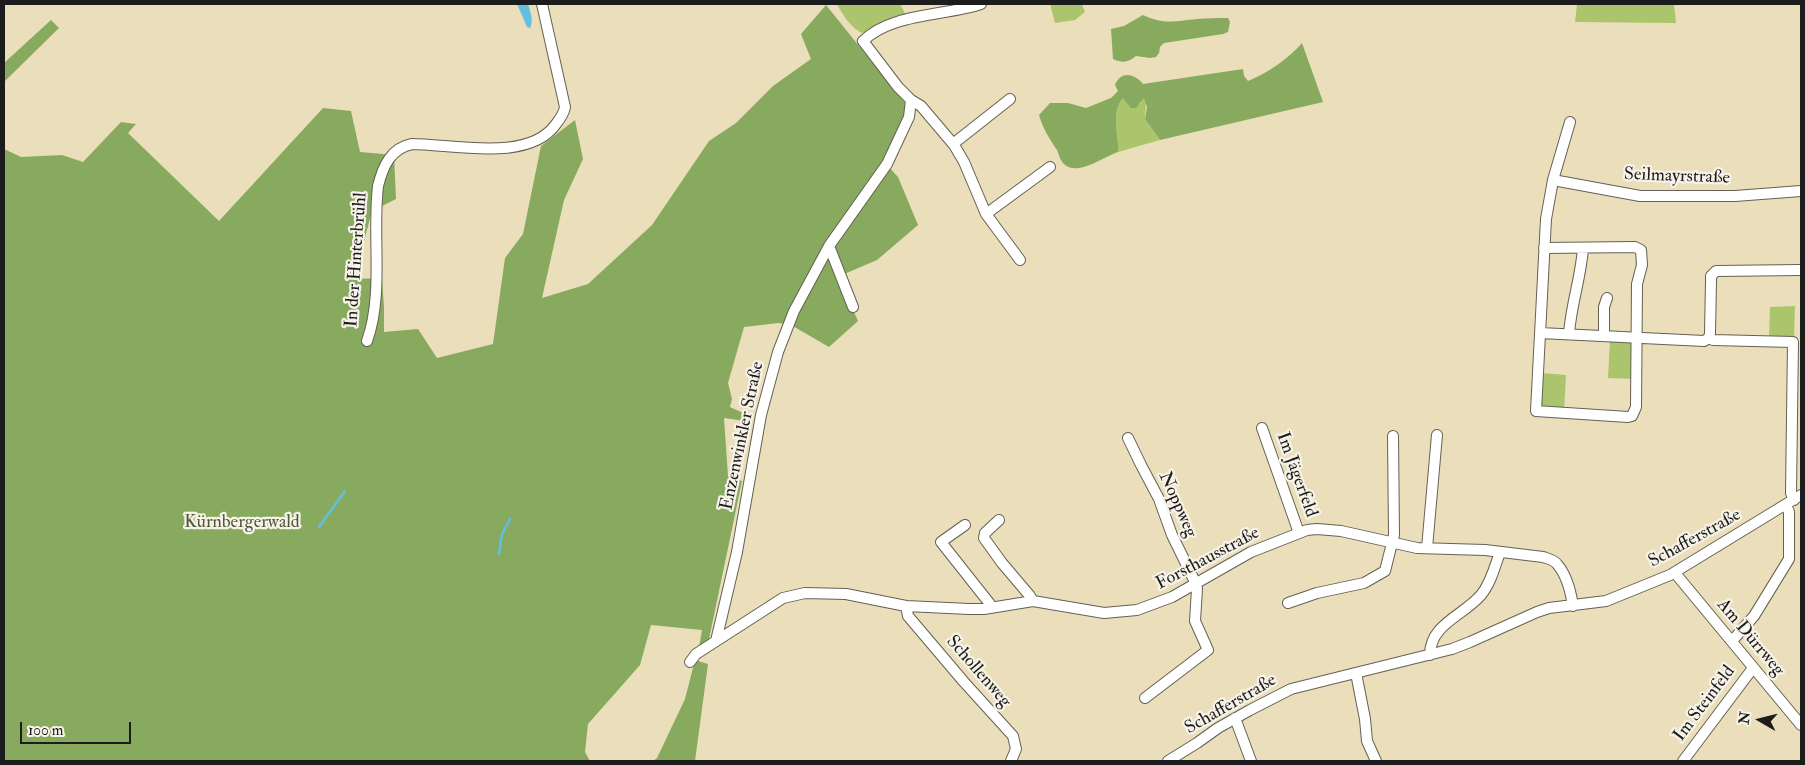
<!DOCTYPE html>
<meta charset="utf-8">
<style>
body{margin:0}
#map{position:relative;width:1805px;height:765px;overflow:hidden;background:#ebdebb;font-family:"IM FELL Double Pica",serif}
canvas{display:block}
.frame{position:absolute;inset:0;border:5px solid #1c1c1c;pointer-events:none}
.north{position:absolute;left:1735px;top:695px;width:50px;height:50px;-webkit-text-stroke:4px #f7f3e8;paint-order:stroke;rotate:278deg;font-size:14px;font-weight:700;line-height:20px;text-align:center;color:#1c1c1c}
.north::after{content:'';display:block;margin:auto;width:18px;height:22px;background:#1c1c1c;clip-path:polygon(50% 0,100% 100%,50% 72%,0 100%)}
.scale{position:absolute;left:20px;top:722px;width:111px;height:22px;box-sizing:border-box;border:2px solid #1c1c1c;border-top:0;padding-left:6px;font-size:15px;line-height:18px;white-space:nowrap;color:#1c1c1c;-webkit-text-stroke:4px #f7f3e8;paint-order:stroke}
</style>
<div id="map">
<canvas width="1805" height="765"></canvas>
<div class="frame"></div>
<div class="north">N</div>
<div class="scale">100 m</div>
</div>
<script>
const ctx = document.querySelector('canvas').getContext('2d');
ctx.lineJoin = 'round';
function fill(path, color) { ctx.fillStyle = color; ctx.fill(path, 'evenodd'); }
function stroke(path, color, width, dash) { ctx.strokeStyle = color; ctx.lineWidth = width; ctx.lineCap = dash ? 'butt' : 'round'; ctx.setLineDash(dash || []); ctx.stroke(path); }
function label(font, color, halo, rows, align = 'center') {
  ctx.font = font + ' "IM FELL Double Pica",serif'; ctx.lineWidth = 4.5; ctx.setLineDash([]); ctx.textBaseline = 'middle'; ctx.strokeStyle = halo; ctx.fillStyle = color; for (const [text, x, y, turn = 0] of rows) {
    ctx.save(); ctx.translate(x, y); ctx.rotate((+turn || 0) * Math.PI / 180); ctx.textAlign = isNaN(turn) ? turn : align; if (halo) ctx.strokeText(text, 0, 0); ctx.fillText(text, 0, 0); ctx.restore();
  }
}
fill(new Path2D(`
 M 837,4 L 900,4 L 907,17 L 862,33 C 851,28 842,14 837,4 Z
 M 1050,4 L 1082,4 L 1085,12 L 1075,20 L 1055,23 Z
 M 1577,4 L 1674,4 L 1676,23 L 1575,22 Z
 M 1144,97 L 1146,102 L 1145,119 L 1160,140 L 1118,152 C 1119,133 1110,114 1123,98 L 1140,104 Z
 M 1795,306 L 1794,339 L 1769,338 L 1770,307 Z
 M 1610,340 L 1631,342 L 1633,345 L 1633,379 L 1608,378 Z
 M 1542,373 L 1566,375 L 1564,411 L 1542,408 L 1541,404 Z`), '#aac56b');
fill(new Path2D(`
 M 826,5 L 909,108 L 882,164 L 825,243 L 785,324 L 778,323 L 744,327 L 728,383 L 732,399 L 730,407 L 741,412 L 746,412 L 745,421 L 724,418 L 728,476 L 742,481 L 709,639 L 699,647 L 702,630 L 651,625 L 640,665 L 588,724 L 585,752 L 590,761 L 4,761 L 4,149 L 21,157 L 62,155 L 83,162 L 121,122 L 136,124 L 128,133 L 219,221 L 323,108 L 351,111 L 360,152 L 394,155 L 396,199 L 372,211 L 354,279 L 382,278 L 384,307 L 384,332 L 418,329 L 437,358 L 493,344 L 505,258 L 523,234 L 541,146 L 575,120 L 583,159 L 564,200 L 542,298 L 588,284 L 652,225 L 709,141 L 736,123 L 773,86 L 811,59 L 801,34 Z
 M 1143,15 C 1165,25 1174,21 1197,19 C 1207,18 1218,18 1228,18 L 1230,22 L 1228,32 L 1223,34 L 1164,43 L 1160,47 L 1159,53 L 1156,57 L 1150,58 L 1136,56 C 1128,63 1122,63 1113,59 L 1111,29 L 1124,26 Z
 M 51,20 L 59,28 L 4,82 L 4,63 Z
 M 1302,43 L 1323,102 L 1160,140 L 1145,119 L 1147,107 L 1144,98 L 1136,108 L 1131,108 L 1123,98 C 1110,114 1119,133 1118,152 C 1103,157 1077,177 1064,164 C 1060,160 1059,155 1057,150 C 1049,138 1043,129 1039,115 L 1050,103 L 1068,103 L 1086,108 L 1111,98 L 1118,91 L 1115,85 C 1121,70 1135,74 1143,84 L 1243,69 L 1244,76 L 1248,81 C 1269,72 1287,60 1302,43 Z
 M 888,166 L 898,177 L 918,225 L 877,260 L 842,275 L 831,246 Z
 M 828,253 L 858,321 L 829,347 L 791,325 Z
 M 695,660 L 708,664 L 695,761 L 653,761 L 657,758 L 685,699 Z`), '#87aa5f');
fill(new Path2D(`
 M 517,4 L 528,4 C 530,11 534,21 530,28 L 527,27 Z`), '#62bfe0');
stroke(new Path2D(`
 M 319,527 L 345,491
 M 499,554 L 502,534 L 510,519`), '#62bfe0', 2.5);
const minor = new Path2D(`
 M 981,4 C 945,16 891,13 863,41 L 898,87 L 911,100 L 921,106 L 954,145 L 964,162 L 986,214 L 1050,167
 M 953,144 L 1010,99
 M 1553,180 L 1640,196 L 1735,196 L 1801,191
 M 986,214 L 1020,260
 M 829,246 L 853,307
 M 1544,248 L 1635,247 L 1641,250 L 1642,265 L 1637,284 L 1636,407 L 1632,416 L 1628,417 L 1536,411 L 1546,219 L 1553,180 L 1570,122
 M 1540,333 L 1704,341 L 1709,338 L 1710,333 L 1711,281 L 1711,276 L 1716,271 L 1801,270
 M 1569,334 C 1571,305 1581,277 1583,248
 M 1604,336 L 1604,307 L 1607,298
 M 1709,338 L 1713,340 L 1793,342 L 1791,493 L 1794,500
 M 367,341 C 384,294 372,235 378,186 C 383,166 391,148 412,144 C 452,144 529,163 556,124 C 560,119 564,114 565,107 L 542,4
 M 1262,428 L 1299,533
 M 1128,438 L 1141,465 L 1159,499 L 1172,535 L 1196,584 L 1197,589 L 1195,621 L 1208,650 L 1145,698
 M 999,520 L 985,533 L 984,538 L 1002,563 L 1030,596 L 1033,601
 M 965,525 L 941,542 L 990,604 L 991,608
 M 1427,548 L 1437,435
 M 1675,573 L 1801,725
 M 1288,603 L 1317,593 L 1364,583 L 1385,571 L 1394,535 L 1393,436
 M 906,606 L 908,616 L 964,682 L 1013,736 L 1016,749 L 1011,761
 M 716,641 L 737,552 L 761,415 L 778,352 L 794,311 L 829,246 L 887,164 L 909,117 L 911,100
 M 1732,641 L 1754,616 L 1789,559 L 1789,512 L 1786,505
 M 1430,655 C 1430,624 1463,616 1481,595 C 1491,583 1495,566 1500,552
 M 690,662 L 696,654 L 783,598 L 805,593 L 846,594 L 906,606 L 969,609 L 984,609 L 1033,601 L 1104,613 L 1137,610 L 1172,597 L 1251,552 L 1307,530 L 1317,529 L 1341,531 L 1417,548 L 1485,550 L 1543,557 C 1549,559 1554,560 1557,564 C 1566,574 1571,593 1573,606
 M 1356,673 L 1365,719 L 1367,741 L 1376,761
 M 1235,718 L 1251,761
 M 1168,761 L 1197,743 L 1218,728 L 1250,710 L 1291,689 L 1452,649 L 1470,642 L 1537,612 L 1549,608 L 1606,601 L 1670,575 L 1801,495
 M 1683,761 L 1753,668`);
stroke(minor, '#646054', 12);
stroke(minor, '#fff', 10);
label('18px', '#1c1c1c', '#f7f3e8', [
 ["Seilmayrstraße",1677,177,2],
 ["In der Hinterbrühl",357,260,-86],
 ["Enzenwinkler Straße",743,436,-78],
 ["Im Jägerfeld",1296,475,70],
 ["Noppweg",1177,505,66],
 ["Schafferstraße",1695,539,-29],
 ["Forsthausstraße",1208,559,-28],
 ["Am Dürrweg",1750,638,50],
 ["Schollenweg",978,672,49],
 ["Im Steinfeld",1705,704,-53],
 ["Schafferstraße",1231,705,-30]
]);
label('18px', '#4e5738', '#f7f3e8', [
 ["Kürnbergerwald",242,523]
]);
</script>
